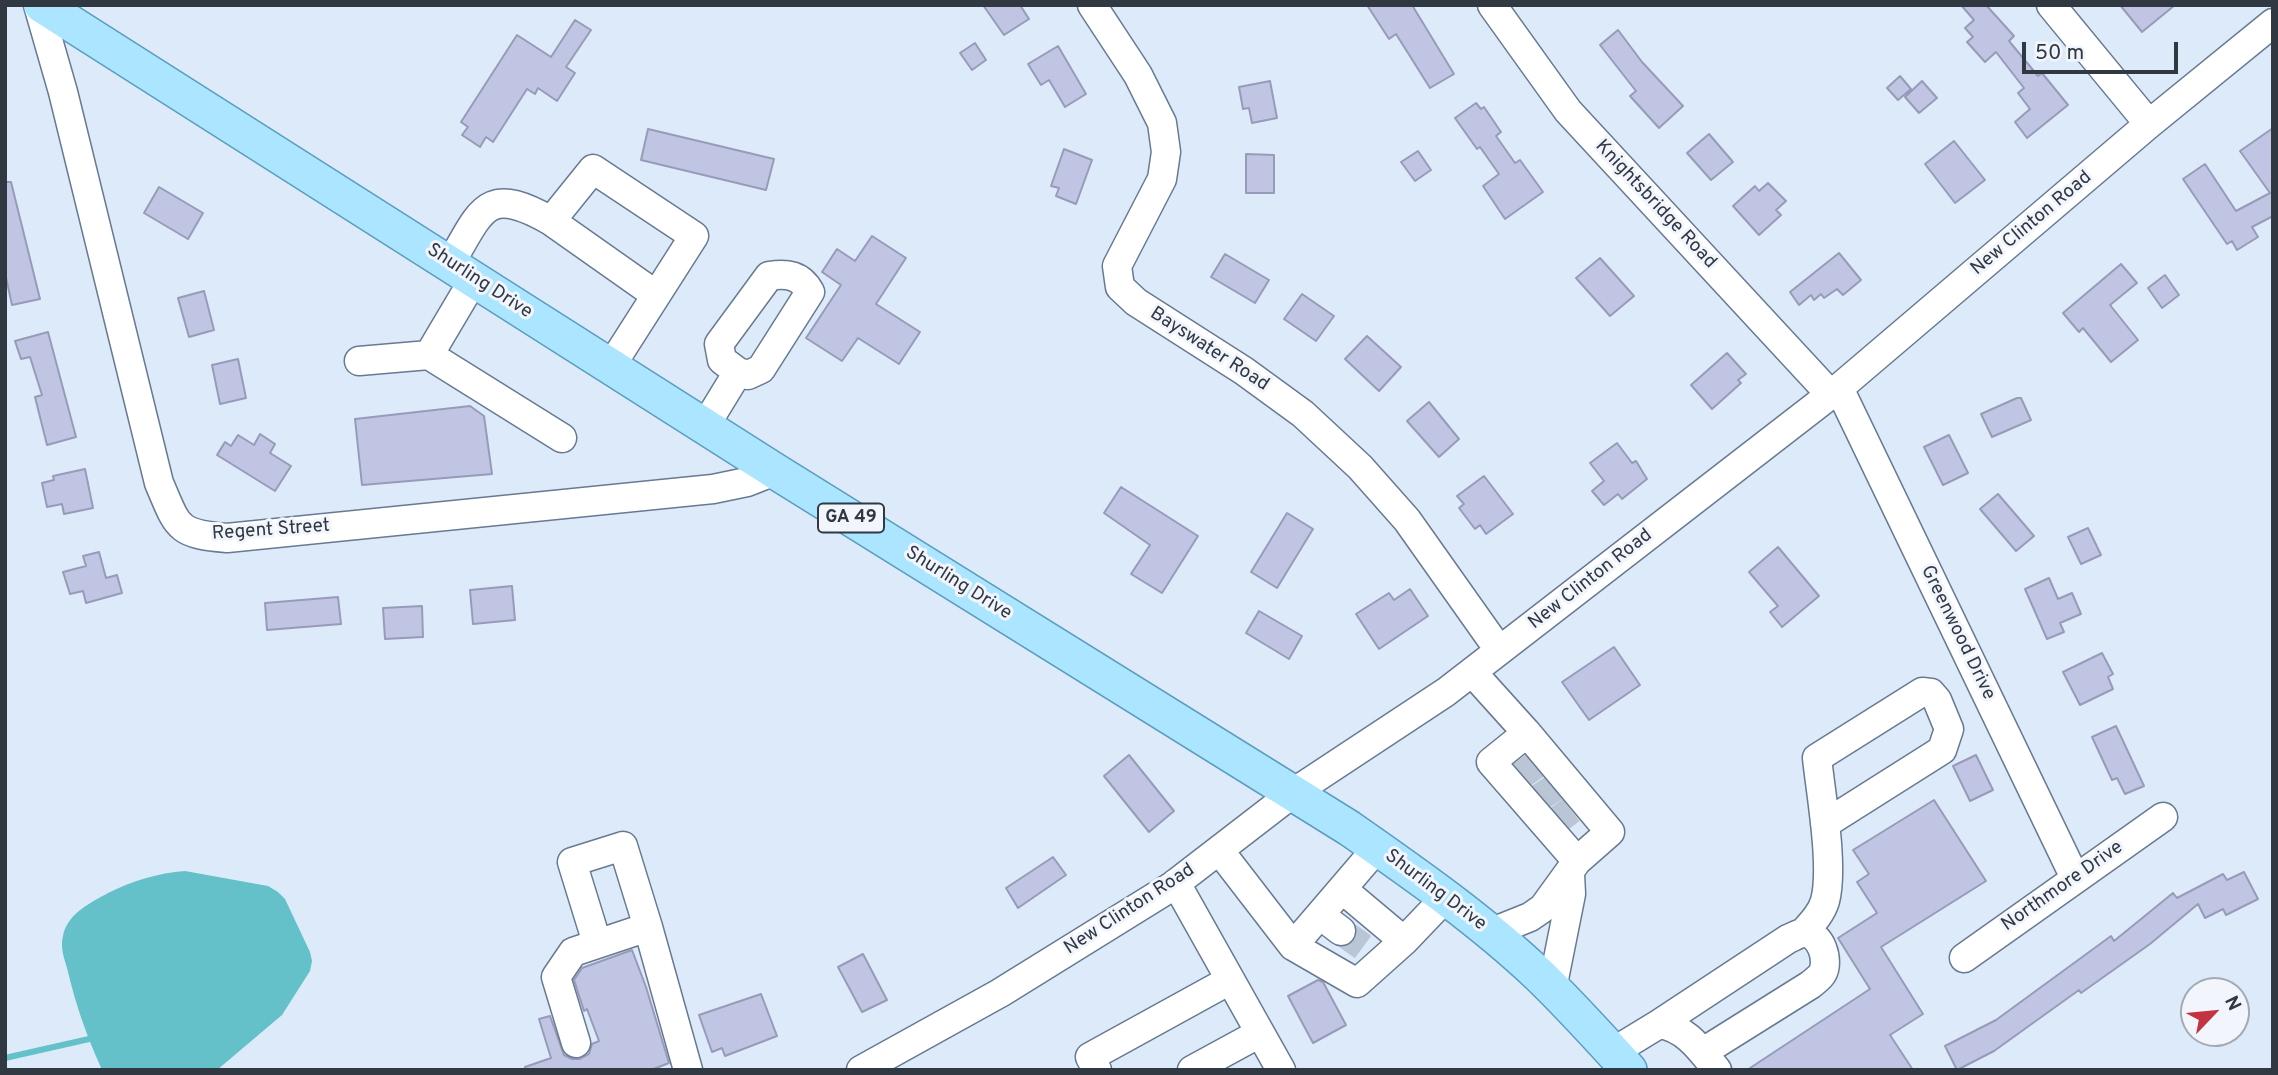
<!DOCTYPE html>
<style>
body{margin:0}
#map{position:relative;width:2278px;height:1075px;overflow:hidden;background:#ddeafa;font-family:Overpass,sans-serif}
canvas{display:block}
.frame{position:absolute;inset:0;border:7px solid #303842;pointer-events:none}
.north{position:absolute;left:2180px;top:977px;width:70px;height:70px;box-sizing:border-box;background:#f2f6fc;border:2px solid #a4aab2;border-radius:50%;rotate:64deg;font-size:19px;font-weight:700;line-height:28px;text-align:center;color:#303842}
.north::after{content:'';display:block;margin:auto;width:24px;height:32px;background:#c43342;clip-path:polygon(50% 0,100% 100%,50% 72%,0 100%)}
.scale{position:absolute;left:2022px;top:42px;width:156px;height:32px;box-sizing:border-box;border:4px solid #303842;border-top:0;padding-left:9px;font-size:21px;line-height:24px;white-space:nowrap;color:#303842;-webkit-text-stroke:5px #f2f6fc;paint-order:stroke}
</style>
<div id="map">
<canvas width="2278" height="1075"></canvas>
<div class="frame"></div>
<div class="north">N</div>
<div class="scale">50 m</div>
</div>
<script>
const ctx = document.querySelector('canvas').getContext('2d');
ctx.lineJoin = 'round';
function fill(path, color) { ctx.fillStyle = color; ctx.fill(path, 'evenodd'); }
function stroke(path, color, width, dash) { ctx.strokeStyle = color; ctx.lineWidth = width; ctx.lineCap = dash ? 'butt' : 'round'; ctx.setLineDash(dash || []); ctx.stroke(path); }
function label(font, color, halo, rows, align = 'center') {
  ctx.font = font + ' Overpass,sans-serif'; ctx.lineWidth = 6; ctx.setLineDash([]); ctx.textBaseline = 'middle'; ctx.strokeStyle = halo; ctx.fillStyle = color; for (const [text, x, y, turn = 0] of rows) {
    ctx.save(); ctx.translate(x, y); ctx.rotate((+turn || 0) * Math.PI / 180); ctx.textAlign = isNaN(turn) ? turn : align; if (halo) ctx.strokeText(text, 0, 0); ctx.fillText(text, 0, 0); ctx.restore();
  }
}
fill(new Path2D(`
 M 185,871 L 268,886 L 278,892 L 285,899 L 310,952 L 312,961 L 310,971 L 282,1015 L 217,1070 L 102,1070 C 86,1034 76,1006 67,968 C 64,958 60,947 63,936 C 67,914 90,903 108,893 C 132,881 158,873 185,871 Z`), '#65c1c9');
stroke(new Path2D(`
 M 5,1058 L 89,1039`), '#65c1c9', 6);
const building = new Path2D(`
 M 983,5 L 1020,5 L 1029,19 L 1004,35 Z
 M 1367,5 L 1412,5 L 1454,74 L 1430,88 L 1396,34 L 1389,39 Z
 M 1961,5 L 1986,5 L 2014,36 L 2009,41 L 2038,76 L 2042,73 L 2068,105 L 2027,138 L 2015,122 L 2030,109 L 2018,93 L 2024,88 L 1996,52 L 1985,62 L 1967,42 L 1973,37 L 1965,28 L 1974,20 Z
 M 2120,5 L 2175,5 L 2142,32 Z
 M 575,20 L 591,30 L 566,67 L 575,73 L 557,101 L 538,88 L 535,94 L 527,89 L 493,142 L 486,137 L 480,147 L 462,135 L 468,127 L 461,122 L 517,35 L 551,57 Z
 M 1618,30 L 1642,62 L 1683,106 L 1659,128 L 1630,96 L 1636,91 L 1600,45 Z
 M 975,43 L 986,60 L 972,70 L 960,53 Z
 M 1058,46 L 1086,94 L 1065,107 L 1049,80 L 1041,85 L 1028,64 Z
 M 1900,76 L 1911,89 L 1898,100 L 1887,88 Z
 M 1270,81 L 1277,118 L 1252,123 L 1249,108 L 1243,109 L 1239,87 Z
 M 1922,81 L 1937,98 L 1919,113 L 1905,97 Z
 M 1476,103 L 1481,109 L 1484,107 L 1501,132 L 1496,136 L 1515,163 L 1520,160 L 1543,192 L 1505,219 L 1483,186 L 1499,174 L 1480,147 L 1477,149 L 1455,118 Z
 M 2273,128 L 2273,216 L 2252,227 L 2258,237 L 2237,250 L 2232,241 L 2227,244 L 2183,179 L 2205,164 L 2236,211 L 2270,193 L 2240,151 Z
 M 648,129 L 774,159 L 766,190 L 641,160 Z
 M 1709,134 L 1733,162 L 1711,180 L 1687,153 Z
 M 1954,141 L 1985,180 L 1955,203 L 1925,164 Z
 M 1064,149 L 1092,160 L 1076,204 L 1056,196 L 1059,188 L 1051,186 Z
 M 1418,151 L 1431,170 L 1415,181 L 1401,162 Z
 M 1246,154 L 1274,155 L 1274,193 L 1246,193 Z
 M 5,182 L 11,182 L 40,299 L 12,305 L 5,273 Z
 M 1768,183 L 1786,201 L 1776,210 L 1781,215 L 1759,235 L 1733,206 L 1755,186 L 1759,191 Z
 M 159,187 L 203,213 L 188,239 L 144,213 Z
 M 872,236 L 906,258 L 876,304 L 920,332 L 899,364 L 858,338 L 842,361 L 806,338 L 841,285 L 822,272 L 837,249 L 855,261 Z
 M 1839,253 L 1861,280 L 1843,295 L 1837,289 L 1824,298 L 1821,294 L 1814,300 L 1811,295 L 1799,305 L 1790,292 Z
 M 1225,254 L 1269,280 L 1255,303 L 1211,277 Z
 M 1600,258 L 1634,296 L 1610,316 L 1576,278 Z
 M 2121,264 L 2137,283 L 2110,305 L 2138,340 L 2111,362 L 2083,328 L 2079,332 L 2063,313 Z
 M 2165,275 L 2179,295 L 2162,308 L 2148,288 Z
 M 204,291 L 214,330 L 189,337 L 178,298 Z
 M 1302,294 L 1334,316 L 1316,341 L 1284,319 Z
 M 48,332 L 76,437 L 47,445 L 35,397 L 42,395 L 30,357 L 21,359 L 15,341 Z
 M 1367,336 L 1401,367 L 1379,391 L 1345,359 Z
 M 1727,353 L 1746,374 L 1738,380 L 1741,383 L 1712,409 L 1691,385 Z
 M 238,359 L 246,398 L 220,404 L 212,365 Z
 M 2017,398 L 2021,398 L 2031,420 L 1992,437 L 1981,414 Z
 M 1429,402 L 1459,439 L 1439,457 L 1407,421 Z
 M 470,406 L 484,416 L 492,474 L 362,485 L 355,419 Z
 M 260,434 L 275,444 L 270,453 L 291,466 L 275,491 L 217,455 L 225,442 L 231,446 L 238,435 L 254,445 Z
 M 1949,435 L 1968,473 L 1943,485 L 1924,447 Z
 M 1617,443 L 1632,463 L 1636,461 L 1647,479 L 1622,499 L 1618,494 L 1604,505 L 1592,491 L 1604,481 L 1590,463 Z
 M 85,469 L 93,508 L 64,514 L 62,504 L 47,507 L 42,483 L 54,480 L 53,476 Z
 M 1484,476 L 1513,514 L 1486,534 L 1480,525 L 1475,529 L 1459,508 L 1464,504 L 1457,496 Z
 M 1121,487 L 1198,536 L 1162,593 L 1131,574 L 1150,545 L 1104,513 Z
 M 1998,494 L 2034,536 L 2016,551 L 1980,509 Z
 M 1287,513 L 1313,529 L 1277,588 L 1251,572 Z
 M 2088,528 L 2101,555 L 2081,564 L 2068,537 Z
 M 1778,547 L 1819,596 L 1782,627 L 1770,612 L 1778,606 L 1749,572 Z
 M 99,552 L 106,578 L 117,575 L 122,593 L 86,603 L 83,591 L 70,594 L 63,572 L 86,566 L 83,556 Z
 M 2049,578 L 2058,599 L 2072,593 L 2081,614 L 2060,623 L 2064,632 L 2047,639 L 2025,589 Z
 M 512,586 L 515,620 L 473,624 L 470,590 Z
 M 1410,589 L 1428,616 L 1379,649 L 1356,614 L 1389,593 L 1394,600 Z
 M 338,597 L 341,624 L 267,630 L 265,603 Z
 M 422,606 L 423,637 L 385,639 L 383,608 Z
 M 1259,611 L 1302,636 L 1289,659 L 1246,633 Z
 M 1614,647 L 1640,685 L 1589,720 L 1562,682 Z
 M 2102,653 L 2113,674 L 2108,677 L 2113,689 L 2080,705 L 2063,672 Z
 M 2116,726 L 2144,786 L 2125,794 L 2117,778 L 2112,780 L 2092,737 Z
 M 1129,755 L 1174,811 L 1149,832 L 1104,776 Z
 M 1976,755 L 1993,790 L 1970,801 L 1953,766 Z
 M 1934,800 L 1986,881 L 1881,947 L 1923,1014 L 1890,1035 L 1913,1070 L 1747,1070 L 1870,989 L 1838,938 L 1877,913 L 1857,882 L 1869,874 L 1853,850 Z
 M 1053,857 L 1066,875 L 1018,908 L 1006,888 Z
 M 2244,872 L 2258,899 L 2226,915 L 2223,909 L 2205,918 L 2198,904 L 2150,944 L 2081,993 L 2079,990 L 1994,1051 L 1957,1070 L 1945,1046 L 1996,1020 L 2111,936 L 2114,941 L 2173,893 L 2177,898 L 2223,874 L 2227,880 Z
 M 632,950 L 646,987 L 669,1063 L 651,1070 L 525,1070 L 525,1067 L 551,1058 L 539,1019 L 550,1016 L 564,1055 L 572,1059 L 580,1059 L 589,1054 L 592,1044 L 599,1041 L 587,1009 L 584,1011 L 574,980 L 582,968 Z
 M 863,954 L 887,1000 L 862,1012 L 838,967 Z
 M 1318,980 L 1323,982 L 1346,1025 L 1313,1043 L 1288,996 Z
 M 761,994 L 777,1036 L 725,1056 L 722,1048 L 712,1052 L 699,1015 Z`);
fill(building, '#c0c5e3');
stroke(building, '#989bb8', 2);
stroke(new Path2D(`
 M 1517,778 L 1537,764
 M 1536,800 L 1555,787
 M 1554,823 L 1571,810
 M 1341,931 L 1363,947`), '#bac6d5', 28, [28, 14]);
const minor = new Path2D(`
 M 38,5 L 63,92 L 159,483 C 178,527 176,534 227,538 L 713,489 L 747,482 L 775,471
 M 1092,5 L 1138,75 L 1162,123 L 1166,152 L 1162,179 L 1117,266 L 1120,287 L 1136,302 L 1244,371 L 1303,414 L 1360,467 L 1407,520 L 1499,650
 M 1492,5 L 1568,111 L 1831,395
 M 2051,5 L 2149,124
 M 551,221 L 656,295
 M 450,264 C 482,209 486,184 551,221 L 593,169 L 694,236 L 611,366
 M 474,279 L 429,355 L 562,438
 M 359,361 L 429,355
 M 1839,388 L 2075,878
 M 705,426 L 738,372 L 748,375 L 761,369 L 810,292 C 801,275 787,273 769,276 L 719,344 L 722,360 L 738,372
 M 1472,672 L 1527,733 L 1610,832 L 1577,861 L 1543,908 L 1530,917 L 1490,933
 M 1527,733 L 1491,762 L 1577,861
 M 1219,850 L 1293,946 L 1377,848
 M 1176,883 L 1281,1070
 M 1342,889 L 1404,941 L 1445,898
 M 1320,915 L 1341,931
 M 648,927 L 688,1070
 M 1803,933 C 1812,923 1821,914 1825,901 C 1834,867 1821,795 1817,758 L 1922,692 L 1931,693 L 1937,700 L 1949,729 L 1942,750 L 1825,824
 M 1293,946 L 1357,983 L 1404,941
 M 1964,958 L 2163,817
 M 1552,989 L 1571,894 L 1570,874
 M 1659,1024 L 1788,939 C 1793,937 1799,933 1804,933 C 1821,933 1830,961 1822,974 C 1819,978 1814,982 1810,985 L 1703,1052
 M 576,1043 L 556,977 L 573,952 L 648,927 L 623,846 L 572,862 L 597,943
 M 1613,1052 L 1659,1024 C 1686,1028 1700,1049 1717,1070
 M 861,1070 L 1000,993 L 1171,887 L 1293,793 L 1446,692 L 1839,388 L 2149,124 L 2273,23
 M 1097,1070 L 1090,1057 L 1230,980
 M 1192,1070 L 1260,1033`);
const major = new Path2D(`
 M 42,5 L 775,471 L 1349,828 C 1415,874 1482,921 1540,976 C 1571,1006 1600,1038 1629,1070`);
stroke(minor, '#677a91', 31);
stroke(major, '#5c9dbd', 38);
stroke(minor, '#fff', 28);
stroke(major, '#abe5ff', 35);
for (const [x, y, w] of [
 [851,518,66]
]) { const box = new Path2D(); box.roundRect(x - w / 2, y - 14.5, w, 29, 5); ctx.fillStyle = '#f2f6fc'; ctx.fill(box); stroke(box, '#303842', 2); }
label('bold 18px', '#303842', null, [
 ["GA 49",851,518]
]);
label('19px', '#303842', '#f2f6fc', [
 ["Knightsbridge Road",1655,205,47],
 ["New Clinton Road",2032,224,-40],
 ["Shurling Drive",479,282,33],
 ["Bayswater Road",1209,350,33],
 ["Regent Street",271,531,-4],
 ["New Clinton Road",1591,580,-38],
 ["Shurling Drive",958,584,32],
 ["Greenwood Drive",1957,633,64],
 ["Northmore Drive",2063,887,-35],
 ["Shurling Drive",1435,891,37],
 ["New Clinton Road",1130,910,-33]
]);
</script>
